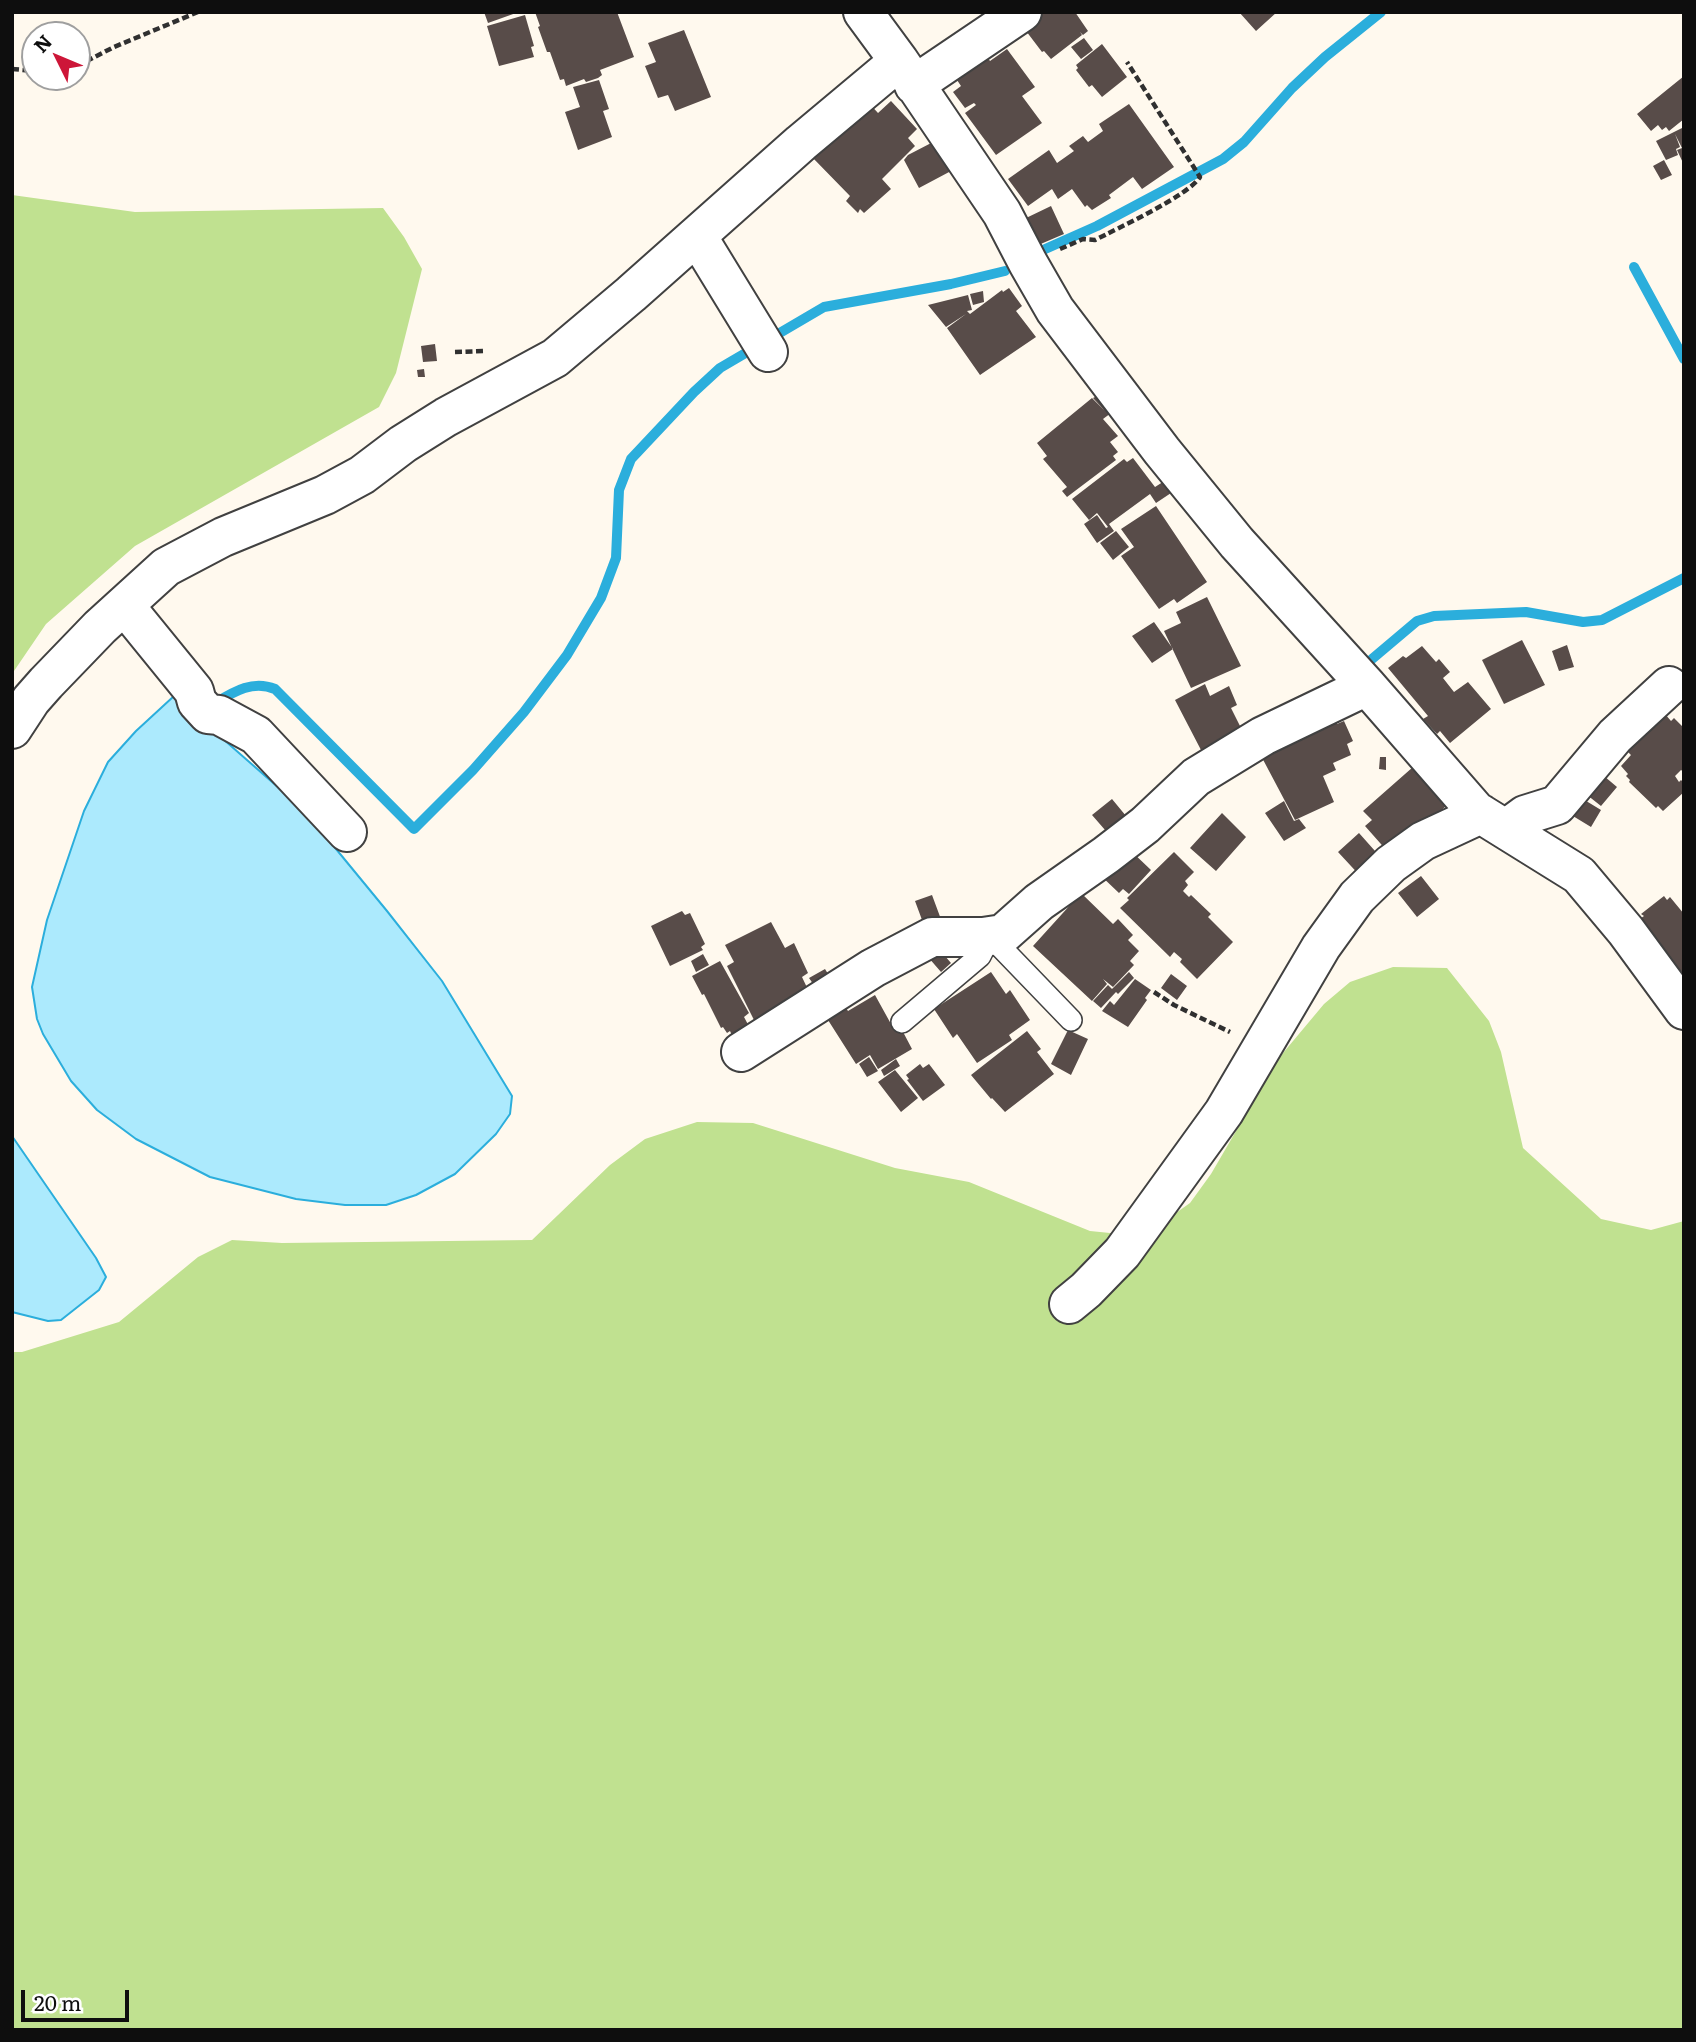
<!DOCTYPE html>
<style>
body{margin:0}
#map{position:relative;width:1696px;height:2042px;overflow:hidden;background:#fff9ee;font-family:Literata,serif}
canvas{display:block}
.frame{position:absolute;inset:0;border:14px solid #0e0e0e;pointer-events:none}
.north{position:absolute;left:21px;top:21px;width:70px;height:70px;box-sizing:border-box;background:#fff;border:2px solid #9f9f9f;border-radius:50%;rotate:313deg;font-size:19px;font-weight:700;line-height:28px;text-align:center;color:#0e0e0e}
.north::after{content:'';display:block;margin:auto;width:24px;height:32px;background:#cd1638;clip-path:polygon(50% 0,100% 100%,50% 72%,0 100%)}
.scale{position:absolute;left:21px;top:1990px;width:108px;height:32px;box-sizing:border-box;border:4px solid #0e0e0e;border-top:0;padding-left:9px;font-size:21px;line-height:24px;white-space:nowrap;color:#0e0e0e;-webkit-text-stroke:5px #fff;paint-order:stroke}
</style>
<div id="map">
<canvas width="1696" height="2042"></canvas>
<div class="frame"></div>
<div class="north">N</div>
<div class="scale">20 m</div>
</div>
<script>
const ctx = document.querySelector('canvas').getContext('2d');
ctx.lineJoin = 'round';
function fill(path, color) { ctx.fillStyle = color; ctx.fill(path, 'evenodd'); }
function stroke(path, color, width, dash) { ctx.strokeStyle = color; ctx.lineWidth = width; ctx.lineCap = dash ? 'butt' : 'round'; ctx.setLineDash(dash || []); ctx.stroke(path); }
fill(new Path2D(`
 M 12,195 L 135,212 L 383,208 L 404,237 L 422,269 L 396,373 L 379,407 L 135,546 L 46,624 L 14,671 L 12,676 Z
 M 1393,967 L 1447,968 L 1489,1021 L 1501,1052 L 1523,1148 L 1601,1219 L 1651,1230 L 1684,1221 L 1684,2030 L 12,2030 L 12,1352 L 22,1352 L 119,1322 L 198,1257 L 232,1240 L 282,1243 L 532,1240 L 610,1165 L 645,1139 L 697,1122 L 753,1123 L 895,1168 L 969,1182 L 1090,1231 L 1130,1235 L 1166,1220 L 1190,1203 L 1211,1174 L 1278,1059 L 1324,1004 L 1350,982 Z`), '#c0e190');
const water = new Path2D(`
 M 174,696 L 304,810 L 387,911 L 442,981 L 512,1096 L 510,1114 L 496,1134 L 455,1174 L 416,1195 L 386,1205 L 345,1205 L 296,1199 L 210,1177 L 136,1139 L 97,1110 L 71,1081 L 43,1034 L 37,1019 L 32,987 L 47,920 L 84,811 L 108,762 L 136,731 Z
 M 12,1136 L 96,1258 L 106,1277 L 99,1290 L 61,1320 L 48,1321 L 12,1312 Z`);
fill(water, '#aceafd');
stroke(water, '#2baedc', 2);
stroke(new Path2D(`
 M 1043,250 L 1097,226 L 1223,159 L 1244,142 L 1292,88 L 1325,57 L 1381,12
 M 1634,267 L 1684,359
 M 1372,659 L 1417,621 L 1434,616 L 1526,612 L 1583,622 L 1602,620 L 1684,578
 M 215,703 C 235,691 253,680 275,689 L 414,829 L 473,770 L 524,712 L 567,655 L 601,598 L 616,558 L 619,490 L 631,459 L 694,392 L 720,368 L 824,307 L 951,284 L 1005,271`), '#2baedc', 10);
fill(new Path2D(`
 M 484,12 L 516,12 L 516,13 L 488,23 Z
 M 535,12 L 617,12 L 634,57 L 600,70 L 602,75 L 598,78 L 586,82 L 584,79 L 566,86 L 564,79 L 560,80 L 550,52 L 547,52 L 538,27 L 540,26 Z
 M 1034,12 L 1075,12 L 1088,31 L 1083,35 L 1080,32 L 1082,35 L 1051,59 L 1044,51 L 1042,52 L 1020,23 Z
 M 1239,12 L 1277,12 L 1256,31 Z
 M 525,15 L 534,46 L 531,47 L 534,57 L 499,66 L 487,26 Z
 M 684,30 L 711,97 L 675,111 L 668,95 L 658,98 L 645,66 L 656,62 L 648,43 Z
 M 1084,38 L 1093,50 L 1081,59 L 1071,47 Z
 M 1102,44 L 1127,77 L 1102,97 L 1092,85 L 1089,87 L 1076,70 L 1078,68 L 1076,65 Z
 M 1007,49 L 1035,87 L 1022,96 L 1042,123 L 996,155 L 965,113 L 976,105 L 974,103 L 965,108 L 953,92 L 961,86 L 955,77 L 985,54 L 990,61 Z
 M 1684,76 L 1684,119 L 1669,131 L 1666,127 L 1662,130 L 1658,125 L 1651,131 L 1637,114 Z
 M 599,80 L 609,109 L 603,111 L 612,137 L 578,150 L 565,112 L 580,107 L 573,87 Z
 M 867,101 L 878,113 L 891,101 L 917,129 L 908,138 L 915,146 L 882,179 L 891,189 L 864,213 L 860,209 L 858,213 L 846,201 L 850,196 L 811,156 Z
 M 1129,104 L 1174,167 L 1142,189 L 1133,177 L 1109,195 L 1111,198 L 1092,210 L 1087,205 L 1085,207 L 1072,189 L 1058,199 L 1052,189 L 1028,206 L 1008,179 L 1049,150 L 1057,163 L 1074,151 L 1069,146 L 1083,136 L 1088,142 L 1103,131 L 1099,124 Z
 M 1684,127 L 1684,165 L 1677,150 L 1682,148 L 1675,134 L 1680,147 L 1676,149 L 1678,155 L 1666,160 L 1656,141 Z
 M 935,141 L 951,171 L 919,188 L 904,160 L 908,155 Z
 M 1664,160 L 1672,175 L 1661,180 L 1653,166 Z
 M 1051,206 L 1064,234 L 1036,246 L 1024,219 Z
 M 1009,288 L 1022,306 L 1016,311 L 1036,337 L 980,375 L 947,328 L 966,314 L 946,327 L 928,305 L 968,295 L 972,310 L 967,311 L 970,314 L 1002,290 L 1003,292 Z
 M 983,291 L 984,302 L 973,305 L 970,294 Z
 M 435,344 L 437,361 L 423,362 L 421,346 Z
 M 424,369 L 425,377 L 418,377 L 417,370 Z
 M 1097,396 L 1111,413 L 1103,419 L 1118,436 L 1110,442 L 1118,452 L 1113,456 L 1116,460 L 1067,497 L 1062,491 L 1067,487 L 1043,459 L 1047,456 L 1037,443 L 1092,398 L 1104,410 L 1093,398 Z
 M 1133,458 L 1155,487 L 1166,480 L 1174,491 L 1156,503 L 1150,494 L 1109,524 L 1114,531 L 1097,543 L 1084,524 L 1097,515 L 1106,528 L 1108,527 L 1097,513 L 1089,520 L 1072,499 L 1124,459 L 1127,462 Z
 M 1156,506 L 1207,582 L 1177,603 L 1174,599 L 1159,609 L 1121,556 L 1134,547 L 1121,529 Z
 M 1116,531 L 1129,547 L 1113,560 L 1100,543 Z
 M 1207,597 L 1241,666 L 1191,688 L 1164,631 L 1181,623 L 1176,612 Z
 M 1154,622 L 1173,649 L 1152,663 L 1132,636 Z
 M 1522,640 L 1545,685 L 1504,704 L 1482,660 Z
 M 1567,645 L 1574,667 L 1559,671 L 1552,651 Z
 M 1422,646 L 1436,662 L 1439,659 L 1450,672 L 1443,678 L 1454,692 L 1468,682 L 1491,709 L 1450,743 L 1440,731 L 1437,734 L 1423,719 L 1428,716 L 1388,668 L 1403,656 L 1406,658 Z
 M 1205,684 L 1210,696 L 1229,686 L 1237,705 L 1231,708 L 1241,728 L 1217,741 L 1218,743 L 1205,750 L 1204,749 L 1201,750 L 1175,700 Z
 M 1659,707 L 1671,721 L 1674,718 L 1684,728 L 1682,732 L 1684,734 L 1684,772 L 1681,770 L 1675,776 L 1679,782 L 1681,780 L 1684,783 L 1684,792 L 1663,811 L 1658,806 L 1656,808 L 1629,782 L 1630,780 L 1626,776 L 1628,774 L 1621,766 L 1631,755 L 1624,748 Z
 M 1333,716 L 1337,724 L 1344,721 L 1353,741 L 1347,744 L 1351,755 L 1333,763 L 1336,770 L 1323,776 L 1334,802 L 1295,820 L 1259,752 Z
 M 1380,757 L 1386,757 L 1386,770 L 1379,769 Z
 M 1413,767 L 1446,806 L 1399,850 L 1388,852 L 1365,826 L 1372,820 L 1363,811 Z
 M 1598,771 L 1617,787 L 1601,806 L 1582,791 Z
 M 1578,796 L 1601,810 L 1591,827 L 1568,813 Z
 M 1112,799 L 1131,822 L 1112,838 L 1092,815 Z
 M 1284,801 L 1294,821 L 1299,819 L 1306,828 L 1284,841 L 1265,813 Z
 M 1222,813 L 1246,837 L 1216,871 L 1190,848 Z
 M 1359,833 L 1383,860 L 1363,879 L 1338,852 Z
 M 1130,850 L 1151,870 L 1129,894 L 1123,889 L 1119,893 L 1099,874 Z
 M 1174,852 L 1194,872 L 1185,881 L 1188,885 L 1183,891 L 1189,897 L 1191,895 L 1211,914 L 1208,917 L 1233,942 L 1197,979 L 1180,962 L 1182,959 L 1174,952 L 1170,957 L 1120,908 L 1129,900 L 1127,898 Z
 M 1421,876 L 1439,899 L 1417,917 L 1398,893 Z
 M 1081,893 L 1113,924 L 1118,919 L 1133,935 L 1128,940 L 1139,951 L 1130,961 L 1134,965 L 1113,987 L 1103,979 L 1107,984 L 1092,1001 L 1033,946 Z
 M 932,895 L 942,922 L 925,928 L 915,901 Z
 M 1664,896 L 1667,900 L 1670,897 L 1684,914 L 1684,989 L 1634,923 L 1644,916 L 1641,914 Z
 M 682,911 L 685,915 L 690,913 L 705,944 L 701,947 L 703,950 L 670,966 L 651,926 Z
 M 771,922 L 785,948 L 794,943 L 808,973 L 802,977 L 811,996 L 756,1024 L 727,966 L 734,962 L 725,945 Z
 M 938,948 L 951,963 L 941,972 L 928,957 Z
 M 703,954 L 709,965 L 696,972 L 691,961 Z
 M 720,961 L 749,1013 L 744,1017 L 752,1032 L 735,1042 L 730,1031 L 727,1033 L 723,1027 L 721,1028 L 704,994 L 702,995 L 692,976 Z
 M 825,969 L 833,982 L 818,991 L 809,978 Z
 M 991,972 L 1006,994 L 1010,990 L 1030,1020 L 1009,1035 L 1012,1040 L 977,1063 L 957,1034 L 953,1038 L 934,1009 Z
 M 1129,972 L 1134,978 L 1118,994 L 1116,992 L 1101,1008 L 1093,1001 L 1108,985 L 1112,989 Z
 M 1171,974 L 1187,986 L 1177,1000 L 1161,988 Z
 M 1135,979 L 1151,990 L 1145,998 L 1147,1000 L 1128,1027 L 1102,1011 L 1110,1001 L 1114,1005 Z
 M 875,995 L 891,1024 L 893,1022 L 902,1030 L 912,1049 L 878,1069 L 870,1055 L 856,1064 L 828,1020 L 846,1008 L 848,1011 Z
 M 1068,1030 L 1088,1039 L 1071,1075 L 1051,1064 Z
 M 1027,1031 L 1041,1049 L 1037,1052 L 1054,1074 L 1005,1112 L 992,1098 L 991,1099 L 971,1075 Z
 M 869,1057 L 878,1071 L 867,1077 L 859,1064 Z
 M 896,1059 L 900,1066 L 884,1076 L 881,1070 Z
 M 920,1064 L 923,1068 L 929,1064 L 945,1085 L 923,1101 L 907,1080 L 909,1079 L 906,1075 Z
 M 895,1070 L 918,1098 L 901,1112 L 878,1082 Z`), '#584c49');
const service = new Path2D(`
 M 902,1022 L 980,956 L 990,936 L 1071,1020`);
const minor = new Path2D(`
 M 863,12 L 899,61 L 1002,213 L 1028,263 L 1055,310 L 1162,451 L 1237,543 L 1367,686 L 1476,811 L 1579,875 L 1626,931 L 1684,1010
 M 914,85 L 1022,12
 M 697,236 L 768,352
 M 120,609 L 133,616 L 194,691 L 197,702 L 208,714 L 219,715 L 256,735 L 347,832
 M 12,729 L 31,700 L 46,683 L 100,627 L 166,567 L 223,537 L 325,495 L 362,475 L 403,444 L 446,417 L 555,358 L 631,294 L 801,143 L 899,61
 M 1506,829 L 1525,815 L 1557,805 L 1615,736 L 1669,686
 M 741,1052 L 873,968 L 932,937 L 983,937 L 1003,934 L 1039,902 L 1106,855 L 1145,825 L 1196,777 L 1263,736 L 1367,686
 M 1069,1304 L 1086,1290 L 1122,1253 L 1224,1112 L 1321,947 L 1357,897 L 1391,864 L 1423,841 L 1481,814`);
stroke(service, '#414141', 24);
stroke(minor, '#414141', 42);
stroke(new Path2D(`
 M 77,66 L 114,47 L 198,12
 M 12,69 L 35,71
 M 1060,249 L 1083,239 L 1095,240 C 1118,228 1188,196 1200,177 L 1127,62
 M 455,352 L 486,351
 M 1154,992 L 1174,1005 L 1230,1032`), '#303030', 4.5, [7, 3.5]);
stroke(service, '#fff', 21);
stroke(minor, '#fff', 38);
</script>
